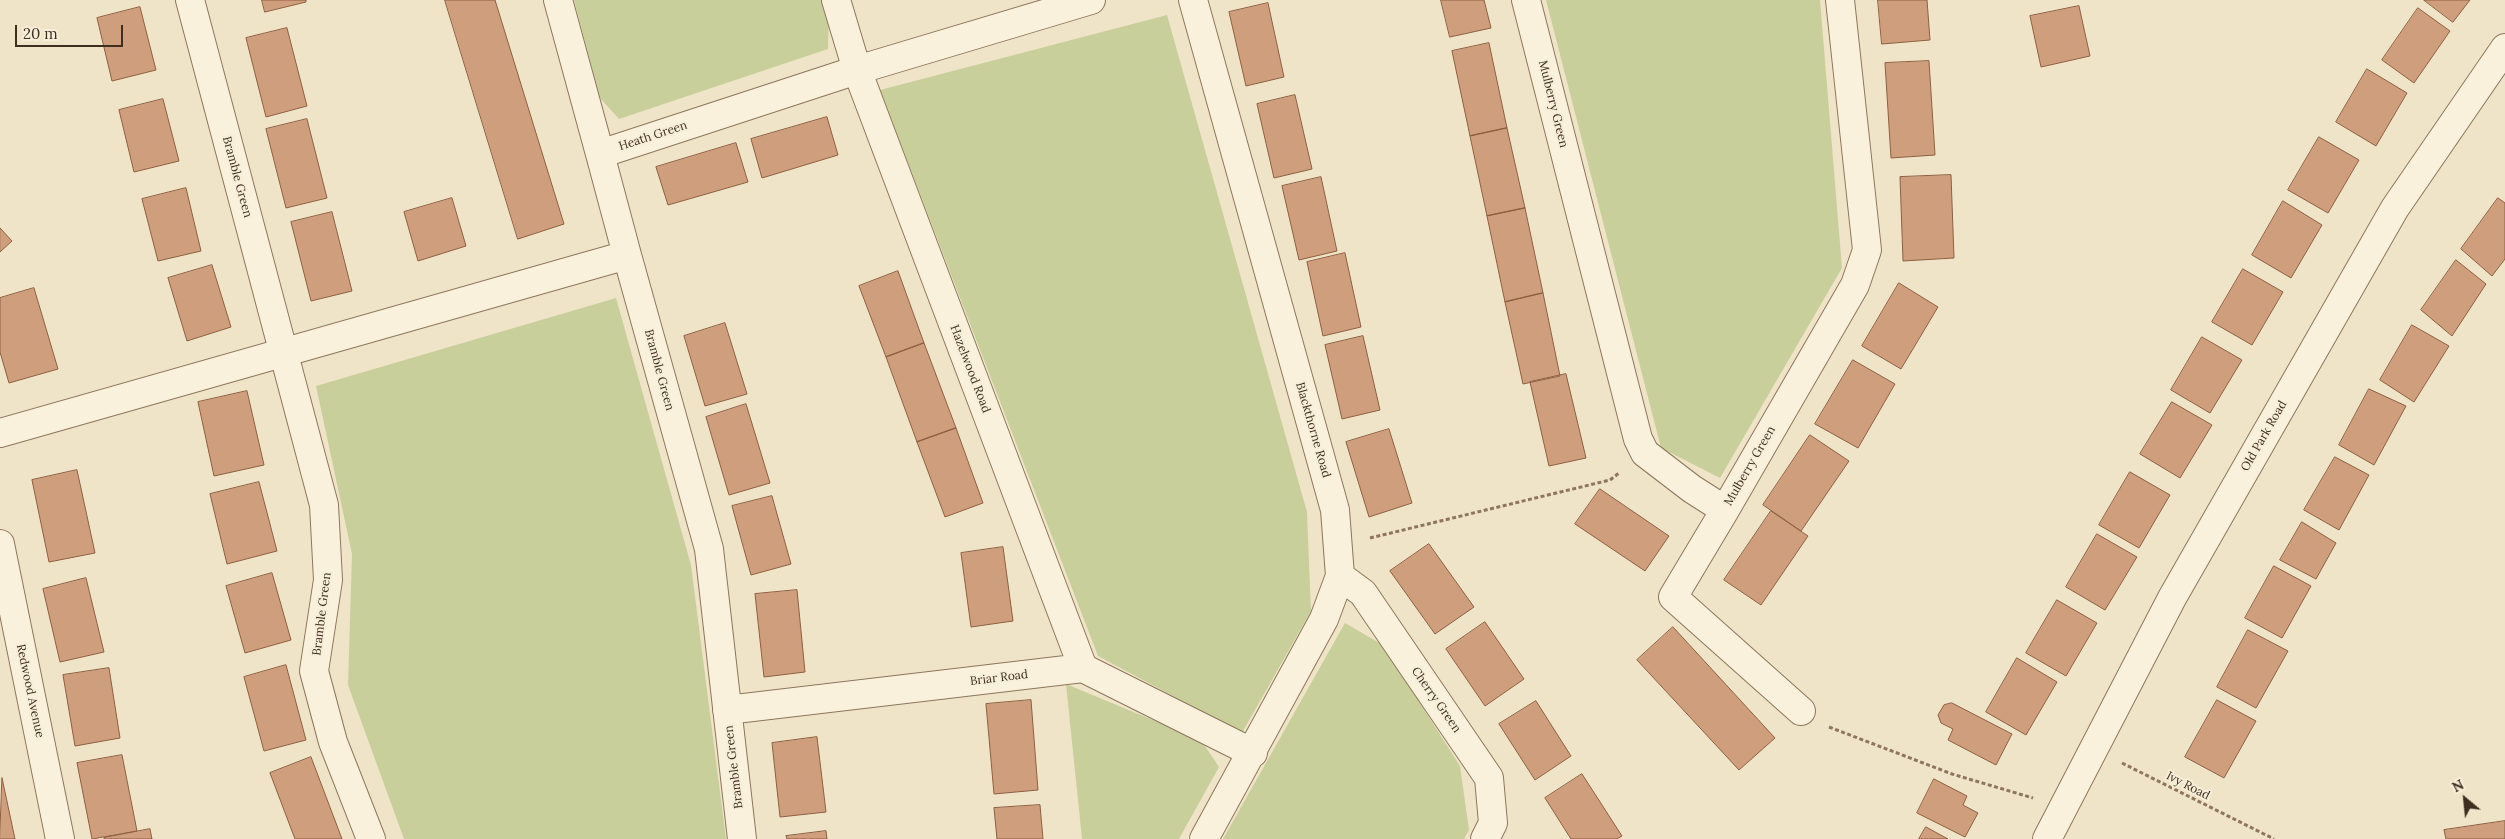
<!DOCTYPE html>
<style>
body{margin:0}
#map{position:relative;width:2505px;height:839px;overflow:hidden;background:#f0e4c8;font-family:Lora,serif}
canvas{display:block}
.north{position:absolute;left:2440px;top:774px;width:50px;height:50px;-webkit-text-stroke:4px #f7eed8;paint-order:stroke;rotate:332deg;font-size:14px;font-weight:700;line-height:20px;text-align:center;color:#3d2e20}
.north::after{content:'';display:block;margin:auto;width:18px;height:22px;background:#3d2e20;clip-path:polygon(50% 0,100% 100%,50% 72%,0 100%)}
.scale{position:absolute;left:15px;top:25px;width:108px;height:22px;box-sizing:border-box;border:2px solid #3d2e20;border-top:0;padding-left:6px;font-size:15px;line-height:18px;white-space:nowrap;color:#3d2e20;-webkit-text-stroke:4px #f7eed8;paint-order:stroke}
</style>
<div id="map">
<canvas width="2505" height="839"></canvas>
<div class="north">N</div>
<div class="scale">20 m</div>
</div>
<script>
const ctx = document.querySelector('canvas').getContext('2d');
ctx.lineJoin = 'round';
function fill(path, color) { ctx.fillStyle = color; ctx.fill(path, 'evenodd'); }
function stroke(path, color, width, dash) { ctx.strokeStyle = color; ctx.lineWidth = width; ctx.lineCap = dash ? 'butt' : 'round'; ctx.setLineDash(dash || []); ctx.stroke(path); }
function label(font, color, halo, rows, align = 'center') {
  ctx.font = font + ' Lora,serif'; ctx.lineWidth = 4; ctx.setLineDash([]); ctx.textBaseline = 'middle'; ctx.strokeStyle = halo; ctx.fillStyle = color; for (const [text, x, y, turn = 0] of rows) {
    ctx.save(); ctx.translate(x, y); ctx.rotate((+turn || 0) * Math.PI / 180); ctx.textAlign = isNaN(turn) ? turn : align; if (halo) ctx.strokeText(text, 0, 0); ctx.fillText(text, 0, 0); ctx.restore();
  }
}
fill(new Path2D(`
 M 574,0 L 826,0 L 829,11 L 828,49 L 619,119 L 600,98 Z
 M 1546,0 L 1820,0 L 1842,268 L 1720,478 L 1661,448 Z
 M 1167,15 L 1307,512 L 1311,611 L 1242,733 L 1098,656 L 880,90 Z
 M 616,298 L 691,565 L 726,839 L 404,839 L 348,685 L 352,554 L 316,386 Z
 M 1345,623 L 1383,645 L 1460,766 L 1469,830 L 1464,839 L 1223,839 Z
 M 1066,684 L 1201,740 L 1219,767 L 1179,839 L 1082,839 Z`), '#c9cf9b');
const building = new Path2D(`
 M 262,0 L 306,0 L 306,2 L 265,12 Z
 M 445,0 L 495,0 L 564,224 L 518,239 Z
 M 1441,0 L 1484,0 L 1491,28 L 1450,37 Z
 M 1878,0 L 1927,0 L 1930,40 L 1882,44 Z
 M 2424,0 L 2470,0 L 2453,22 Z
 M 1268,3 L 1284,77 L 1246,86 L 1229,12 Z
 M 2079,6 L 2090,56 L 2041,67 L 2030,16 Z
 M 140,7 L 156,70 L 112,81 L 97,18 Z
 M 2418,8 L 2450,31 L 2414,83 L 2382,60 Z
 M 287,28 L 307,106 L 266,117 L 246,38 Z
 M 1489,43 L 1507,128 L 1470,136 L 1452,51 Z
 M 1929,61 L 1935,155 L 1891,158 L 1885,63 Z
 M 2367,69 L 2407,93 L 2376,146 L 2336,122 Z
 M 1295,95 L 1312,169 L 1274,178 L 1257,104 Z
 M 163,99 L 179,161 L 134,172 L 119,110 Z
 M 827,117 L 838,155 L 762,178 L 751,139 Z
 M 307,119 L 327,198 L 286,208 L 266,129 Z
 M 1507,128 L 1525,208 L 1487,216 L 1470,136 Z
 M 2319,137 L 2359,160 L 2328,213 L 2288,190 Z
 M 736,143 L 748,182 L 668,205 L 656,167 Z
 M 1951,175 L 1954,258 L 1903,261 L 1900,177 Z
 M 1321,177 L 1337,251 L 1299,260 L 1282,186 Z
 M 186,188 L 201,251 L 158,261 L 142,199 Z
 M 452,198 L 466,246 L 418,261 L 404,212 Z
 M 2498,198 L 2505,203 L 2505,259 L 2492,276 L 2461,249 Z
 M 2283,201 L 2322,225 L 2291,278 L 2252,255 Z
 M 1525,208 L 1543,293 L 1505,302 L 1487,216 Z
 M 332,212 L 352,291 L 311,301 L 291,222 Z
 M 0,228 L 12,241 L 0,252 Z
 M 1345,253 L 1361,327 L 1323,336 L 1307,262 Z
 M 2456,260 L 2486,284 L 2452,336 L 2421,310 Z
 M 212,265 L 231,327 L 187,341 L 168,278 Z
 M 2243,269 L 2283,292 L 2252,345 L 2212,322 Z
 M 898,271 L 924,343 L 886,357 L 859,286 Z
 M 1899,283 L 1938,307 L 1901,369 L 1862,346 Z
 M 34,288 L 58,369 L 9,383 L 0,352 L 0,298 Z
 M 1543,293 L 1560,376 L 1523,384 L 1505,302 Z
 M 725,323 L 747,394 L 705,406 L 684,336 Z
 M 2412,325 L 2449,346 L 2414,402 L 2380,380 Z
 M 1363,336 L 1380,410 L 1342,419 L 1325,345 Z
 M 2202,337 L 2242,360 L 2210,413 L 2171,390 Z
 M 924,343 L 956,428 L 917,442 L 886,357 Z
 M 1853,360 L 1895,384 L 1858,448 L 1815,424 Z
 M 1566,374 L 1586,458 L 1549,466 L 1530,382 Z
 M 2369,389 L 2406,406 L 2374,465 L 2339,445 Z
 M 247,391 L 264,465 L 214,476 L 198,402 Z
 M 2172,402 L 2212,425 L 2180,478 L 2140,454 Z
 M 746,404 L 770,483 L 729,495 L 706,417 Z
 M 956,428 L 983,503 L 945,517 L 917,442 Z
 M 1389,429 L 1412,503 L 1369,517 L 1346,442 Z
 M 1810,435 L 1849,461 L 1801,531 L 1763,505 Z
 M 2335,457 L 2369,475 L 2339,530 L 2304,510 Z
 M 77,470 L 95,553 L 49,562 L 32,480 Z
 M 2130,472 L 2170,495 L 2139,548 L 2099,525 Z
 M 259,482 L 277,551 L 227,564 L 210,494 Z
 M 1600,489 L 1669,536 L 1645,571 L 1575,524 Z
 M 772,496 L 791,564 L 751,575 L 732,506 Z
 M 1771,511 L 1808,536 L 1761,605 L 1724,580 Z
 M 2302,522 L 2336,543 L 2316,579 L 2280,560 Z
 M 2097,534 L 2137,557 L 2105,610 L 2066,587 Z
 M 1429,544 L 1474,607 L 1435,634 L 1390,571 Z
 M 1003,547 L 1013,621 L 971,627 L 961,553 Z
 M 2274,566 L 2311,586 L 2282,638 L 2245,618 Z
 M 272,573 L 291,640 L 245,653 L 226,586 Z
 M 86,578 L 104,652 L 60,662 L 43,589 Z
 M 797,590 L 805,672 L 764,677 L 755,594 Z
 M 2057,600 L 2097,623 L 2066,676 L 2026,653 Z
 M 1485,622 L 1524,679 L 1485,706 L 1446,649 Z
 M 1673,627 L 1775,738 L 1739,770 L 1637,660 Z
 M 2248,630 L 2288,651 L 2256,708 L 2217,687 Z
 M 2017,658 L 2057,682 L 2026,735 L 1986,712 Z
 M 286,665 L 306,740 L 264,751 L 244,677 Z
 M 109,668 L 120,738 L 75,746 L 63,675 Z
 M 1031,700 L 1038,790 L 994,794 L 986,704 Z
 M 2217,700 L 2256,721 L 2224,778 L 2185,757 Z
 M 1536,701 L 1571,756 L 1535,780 L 1499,724 Z
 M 1952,703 L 2012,734 L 1996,765 L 1948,740 L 1953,729 L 1941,723 L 1938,715 L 1944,705 Z
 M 817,737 L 826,812 L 780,817 L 772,743 Z
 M 122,755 L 137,831 L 92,839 L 77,763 Z
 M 311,757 L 342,839 L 295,839 L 270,773 Z
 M 1582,774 L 1622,836 L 1617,839 L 1571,839 L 1545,798 Z
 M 2,778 L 15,839 L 0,839 Z
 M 1934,779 L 1967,796 L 1963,805 L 1978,813 L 1965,837 L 1917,813 Z
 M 1040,805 L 1043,839 L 997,839 L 994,808 Z
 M 2505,821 L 2505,839 L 2446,839 L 2444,830 Z
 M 1926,827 L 1948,839 L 1919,839 Z
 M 150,829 L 152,839 L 104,839 L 104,838 Z
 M 826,831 L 827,839 L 787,839 L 786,836 Z`);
fill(building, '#cf9f7d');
stroke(building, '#8d5f41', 1);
const street = new Path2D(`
 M 190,0 L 324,505 L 328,580 L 314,671 L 333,742 L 371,839
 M 558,0 L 600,154 L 857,70 L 1091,0
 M 836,0 L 857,70 L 1083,668
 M 1193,0 L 1335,510 L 1340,576 L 1324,619 L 1204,839
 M 1526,0 L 1638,439 L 1645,453 L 1692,489 L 1725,510 L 1855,285 L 1867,250 L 1840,0
 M 600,154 L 627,255
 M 0,433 L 627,255 L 709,549 L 742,839
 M 1725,510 L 1673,597 L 1801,711
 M 0,544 L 60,839
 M 1340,576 L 1363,593 L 1489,778 L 1493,823 L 1485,839
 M 727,710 L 1083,668 L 1253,753
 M 2047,839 L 2172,598 L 2395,208 L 2505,48`);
stroke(street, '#8d765c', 30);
stroke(new Path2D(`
 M 1370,538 L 1610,480 L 1619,473
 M 1829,727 L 1952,774 L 2033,798
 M 2122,763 L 2274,839`), '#8d765c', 3, [4, 2.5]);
stroke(street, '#faf1dc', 28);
label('12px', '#3d2e20', '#f7eed8', [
 ["Mulberry Green",1553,104,76],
 ["Heath Green",653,136,-18],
 ["Bramble Green",237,177,75],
 ["Hazelwood Road",970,369,69],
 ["Bramble Green",659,370,75],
 ["Blackthorne Road",1313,430,74],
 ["Old Park Road",2264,436,-60],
 ["Mulberry Green",1750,466,-60],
 ["Bramble Green",322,614,-83],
 ["Briar Road",999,678,-7],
 ["Redwood Avenue",30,691,78],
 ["Cherry Green",1436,700,55],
 ["Bramble Green",734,767,-97],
 ["Ivy Road",2188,786,27]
]);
</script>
